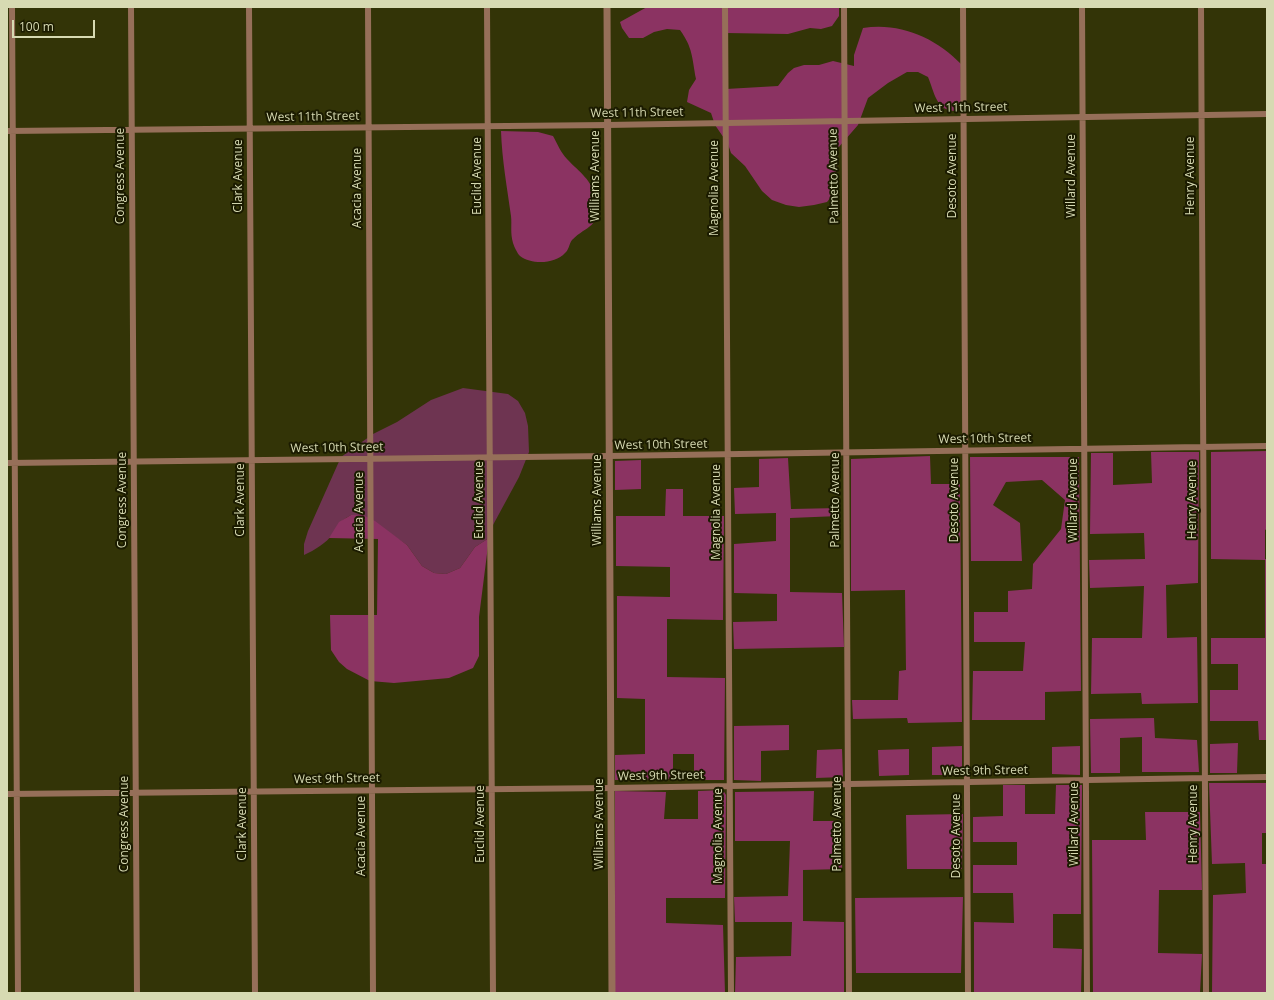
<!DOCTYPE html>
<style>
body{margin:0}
#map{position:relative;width:1274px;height:1000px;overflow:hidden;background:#333407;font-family:"Open Sans",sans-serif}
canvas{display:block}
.frame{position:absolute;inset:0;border:8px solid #d7dab2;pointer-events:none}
.scale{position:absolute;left:12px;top:20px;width:83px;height:18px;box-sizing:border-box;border:2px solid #d7dab2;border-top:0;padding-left:5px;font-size:12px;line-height:14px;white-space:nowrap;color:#d7dab2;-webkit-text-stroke:3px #1b1b00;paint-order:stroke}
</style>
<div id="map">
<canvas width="1274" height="1000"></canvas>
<div class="frame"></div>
<div class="scale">100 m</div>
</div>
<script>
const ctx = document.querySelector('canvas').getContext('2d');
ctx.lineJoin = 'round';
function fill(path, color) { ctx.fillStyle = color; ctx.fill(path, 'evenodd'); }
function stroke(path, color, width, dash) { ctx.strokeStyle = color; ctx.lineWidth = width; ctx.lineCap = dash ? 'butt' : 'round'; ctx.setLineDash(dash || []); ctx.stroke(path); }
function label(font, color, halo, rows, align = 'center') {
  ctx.font = font + ' "Open Sans",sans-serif'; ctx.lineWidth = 4; ctx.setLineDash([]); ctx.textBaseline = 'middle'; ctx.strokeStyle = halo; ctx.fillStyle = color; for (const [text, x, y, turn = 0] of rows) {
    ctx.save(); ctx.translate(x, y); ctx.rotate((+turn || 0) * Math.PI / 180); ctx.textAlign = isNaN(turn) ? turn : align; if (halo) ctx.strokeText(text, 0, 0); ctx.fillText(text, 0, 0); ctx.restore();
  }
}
fill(new Path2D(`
 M 463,388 L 508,394 L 518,401 L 525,413 L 528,426 L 529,452 L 519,477 L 493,525 L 489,538 L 475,547 L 460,568 L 446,574 L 434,573 L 422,566 L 407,545 L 385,530 L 351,515 C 337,523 342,522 333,534 C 326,543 315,550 304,555 L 304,544 L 308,531 L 341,457 L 373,434 L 397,422 L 431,400 Z`), '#6e3451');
fill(new Path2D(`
 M 647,7 L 839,7 L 839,16 L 832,26 L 821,29 L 810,28 L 788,34 L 726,33 L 726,89 L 778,86 L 788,73 L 794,68 L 804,65 L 819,65 L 833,61 L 854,66 L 854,55 L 863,28 C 900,22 936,38 961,64 C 960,78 962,91 962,105 L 955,111 C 936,111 934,91 928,77 L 918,72 L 907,72 L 888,83 L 868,98 L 858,125 L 838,148 L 835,192 L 827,202 L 814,205 L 799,207 L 786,205 L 772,200 L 762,191 L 745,166 L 731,153 L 728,144 L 715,125 L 711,113 L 687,102 L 689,90 L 696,79 C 692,58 693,48 680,30 L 667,29 L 654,32 L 643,38 L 629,38 L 622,28 L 620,22 Z
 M 501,131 L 538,132 L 553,136 C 557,143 561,153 567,159 C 580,173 592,179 596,200 C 601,228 587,225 572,240 C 569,244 569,250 565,253 C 555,264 532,265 520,256 C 517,253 514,246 513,243 C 510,233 512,225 511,216 C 507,187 502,160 501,131 Z
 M 1267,451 L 1267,529 L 1265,530 L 1265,559 L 1267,559 L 1267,740 L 1259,740 L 1258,721 L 1210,721 L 1210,690 L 1238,690 L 1238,664 L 1211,664 L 1211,638 L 1265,638 L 1265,560 L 1211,559 L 1211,452 Z
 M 1151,452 L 1199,452 L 1198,583 L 1166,585 L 1167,638 L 1197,637 L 1198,703 L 1142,704 L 1141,693 L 1091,694 L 1092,638 L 1142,638 L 1144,586 L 1090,588 L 1089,560 L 1145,559 L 1144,533 L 1090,534 L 1091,453 L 1113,453 L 1113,485 L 1152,483 Z
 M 930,456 L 931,484 L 960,484 L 962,722 L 908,723 L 907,718 L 853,719 L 852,700 L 898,700 L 899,671 L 906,670 L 905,590 L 851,591 L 851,459 Z
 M 970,457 L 1079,457 L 1081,691 L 1045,692 L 1045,720 L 972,720 L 973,671 L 1023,671 L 1025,642 L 974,642 L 974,612 L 1008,612 L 1008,591 L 1032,589 L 1033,564 L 1061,529 L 1065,500 L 1042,480 L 1006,482 L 993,505 L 1020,523 L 1022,561 L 971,561 Z
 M 788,458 L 791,509 L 839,508 L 839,516 L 790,518 L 790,592 L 842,593 L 844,647 L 734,649 L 733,622 L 777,621 L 777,594 L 734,593 L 734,544 L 776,541 L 776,513 L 735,514 L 734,488 L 759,487 L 759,459 Z
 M 641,460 L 641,489 L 615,490 L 615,461 Z
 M 666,489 L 683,489 L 683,516 L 724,516 L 723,620 L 667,619 L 667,677 L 725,678 L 724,780 L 694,780 L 694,754 L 673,754 L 673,779 L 615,780 L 615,755 L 645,754 L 645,699 L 617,698 L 617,596 L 670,597 L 670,567 L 616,566 L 616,516 L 665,516 Z
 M 351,515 L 363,515 L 375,521 L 407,545 L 422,566 L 434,573 L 446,574 L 460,568 L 475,547 L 489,538 L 479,617 L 479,656 L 473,668 L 449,678 L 394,683 L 370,681 L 347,669 L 339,662 L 331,650 L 330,615 L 377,615 L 378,539 L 329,538 L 339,522 Z
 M 1154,718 L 1155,738 L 1197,740 L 1199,772 L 1142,772 L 1142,737 L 1120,738 L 1120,773 L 1091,773 L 1090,719 Z
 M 789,725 L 789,750 L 761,751 L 761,781 L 734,780 L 734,726 Z
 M 1238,743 L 1237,773 L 1210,773 L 1210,744 Z
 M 962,746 L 962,775 L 932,775 L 932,747 Z
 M 1080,746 L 1080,775 L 1052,774 L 1052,747 Z
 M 842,749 L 843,777 L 816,778 L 817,750 Z
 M 909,749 L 909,775 L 879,776 L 878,750 Z
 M 1209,783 L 1267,783 L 1267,833 L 1262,833 L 1262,864 L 1267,864 L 1267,993 L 1212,993 L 1213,895 L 1246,893 L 1245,863 L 1212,864 Z
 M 1003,785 L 1025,785 L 1025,814 L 1055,814 L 1056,785 L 1082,785 L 1081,914 L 1053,914 L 1053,948 L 1082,949 L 1081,993 L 974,993 L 974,922 L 1014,923 L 1013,893 L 973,893 L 973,865 L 1017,865 L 1017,842 L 973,842 L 973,817 L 1003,816 Z
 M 723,790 L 726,795 L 725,898 L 666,898 L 666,923 L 723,925 L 725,993 L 615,993 L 615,791 L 666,792 L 664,819 L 698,819 L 698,791 Z
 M 814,791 L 813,821 L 841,821 L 842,869 L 803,870 L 803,921 L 844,922 L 844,993 L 735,993 L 736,957 L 791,956 L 792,922 L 735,922 L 734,897 L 788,896 L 790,841 L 735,841 L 735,792 Z
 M 1145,812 L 1200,812 L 1202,890 L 1159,890 L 1158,953 L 1202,954 L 1200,993 L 1093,993 L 1092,840 L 1146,840 Z
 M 963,814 L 962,869 L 907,869 L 906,815 Z
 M 963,897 L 961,973 L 856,973 L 855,898 Z`), '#8b3362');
stroke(new Path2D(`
 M 12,7 L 18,993
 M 131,7 L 137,993
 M 249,7 L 255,993
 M 368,7 L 373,993
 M 487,7 L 493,993
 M 725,7 L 731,993
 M 844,7 L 849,993
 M 963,7 L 968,993
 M 1082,7 L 1087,993
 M 1201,7 L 1206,993
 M 7,131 L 607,125 L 1267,114
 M 7,463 L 609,456 L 1267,446
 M 7,794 L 611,788 L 1267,777`), '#966f59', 6);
stroke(new Path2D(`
 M 607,7 L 612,993`), '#966f59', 7);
label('12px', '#d7dab2', '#1b1b00', [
 ["West 11th Street",961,108,-1],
 ["West 11th Street",637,113,-1],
 ["West 11th Street",313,117,-1],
 ["Congress Avenue",121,176,-90],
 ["Clark Avenue",239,176,-90],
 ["Euclid Avenue",478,176,-90],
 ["Williams Avenue",596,176,-90],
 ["Palmetto Avenue",834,176,-91],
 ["Desoto Avenue",953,176,-90],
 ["Willard Avenue",1072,176,-90],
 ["Henry Avenue",1191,176,-90],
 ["Acacia Avenue",358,188,-90],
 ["Magnolia Avenue",715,188,-90],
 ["West 10th Street",985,439,-1],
 ["West 10th Street",661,445,-1],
 ["West 10th Street",337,448,-1],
 ["Congress Avenue",123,500,-90],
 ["Clark Avenue",241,500,-90],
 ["Euclid Avenue",480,500,-90],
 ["Williams Avenue",598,500,-90],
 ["Palmetto Avenue",836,500,-90],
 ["Desoto Avenue",955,500,-90],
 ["Willard Avenue",1074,500,-90],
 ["Henry Avenue",1193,500,-90],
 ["Acacia Avenue",360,512,-90],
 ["Magnolia Avenue",717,512,-90],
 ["West 9th Street",985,771,-1],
 ["West 9th Street",661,776,-1],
 ["West 9th Street",337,779,-1],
 ["Congress Avenue",125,824,-90],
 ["Clark Avenue",243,824,-90],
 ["Euclid Avenue",481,824,-90],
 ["Williams Avenue",600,824,-90],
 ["Palmetto Avenue",838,824,-90],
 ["Willard Avenue",1075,824,-90],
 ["Henry Avenue",1194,824,-90],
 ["Acacia Avenue",362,836,-90],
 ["Magnolia Avenue",719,836,-90],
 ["Desoto Avenue",957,836,-90]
]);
</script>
